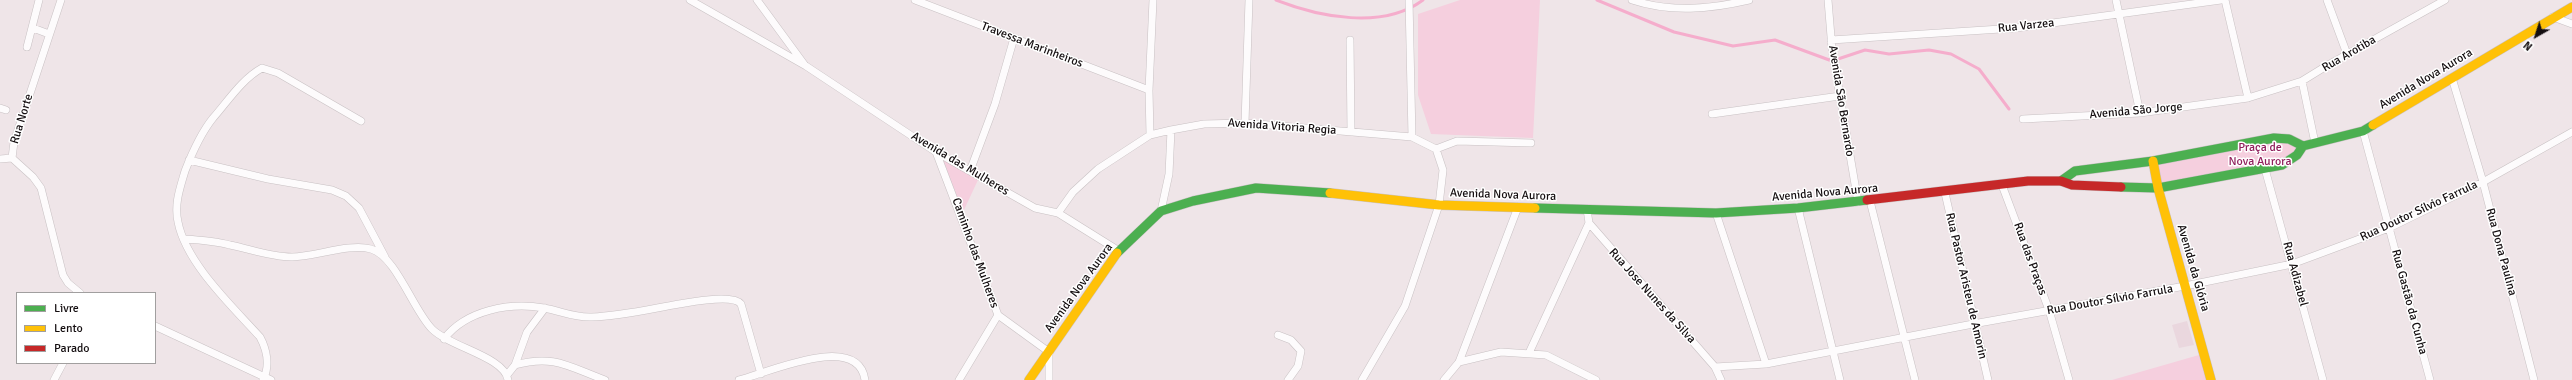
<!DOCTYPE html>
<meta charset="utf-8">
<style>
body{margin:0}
#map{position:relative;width:2572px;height:380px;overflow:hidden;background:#efe5e8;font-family:Signika,sans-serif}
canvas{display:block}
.legend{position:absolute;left:16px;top:292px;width:140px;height:72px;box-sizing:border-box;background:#fff;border:1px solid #a19f9f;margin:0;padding:5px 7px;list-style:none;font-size:12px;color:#140e10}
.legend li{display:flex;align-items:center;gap:8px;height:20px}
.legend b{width:20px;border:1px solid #a19f9f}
.north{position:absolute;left:2516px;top:16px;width:40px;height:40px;-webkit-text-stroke:3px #fff;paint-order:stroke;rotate:219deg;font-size:11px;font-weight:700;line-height:16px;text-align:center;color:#140e10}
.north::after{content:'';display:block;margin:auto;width:14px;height:18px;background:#140e10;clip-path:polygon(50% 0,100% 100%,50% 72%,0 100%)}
</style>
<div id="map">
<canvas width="2572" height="380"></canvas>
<ul class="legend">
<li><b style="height:5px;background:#4caf50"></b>Livre</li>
<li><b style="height:5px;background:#ffc107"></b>Lento</li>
<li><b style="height:5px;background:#c62828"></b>Parado</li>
</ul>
<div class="north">N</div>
</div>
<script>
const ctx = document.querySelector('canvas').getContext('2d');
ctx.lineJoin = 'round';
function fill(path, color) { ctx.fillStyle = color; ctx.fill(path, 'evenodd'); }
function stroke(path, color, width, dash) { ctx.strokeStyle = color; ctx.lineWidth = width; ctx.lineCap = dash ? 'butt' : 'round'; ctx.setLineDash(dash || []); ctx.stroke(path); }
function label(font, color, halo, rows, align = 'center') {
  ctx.font = font + ' Signika,sans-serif'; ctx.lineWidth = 3; ctx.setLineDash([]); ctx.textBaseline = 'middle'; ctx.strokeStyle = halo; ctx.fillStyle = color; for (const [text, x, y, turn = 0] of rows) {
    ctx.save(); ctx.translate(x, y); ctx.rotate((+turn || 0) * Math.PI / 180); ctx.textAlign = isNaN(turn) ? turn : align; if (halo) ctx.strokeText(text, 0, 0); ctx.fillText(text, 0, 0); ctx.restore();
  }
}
fill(new Path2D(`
 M 2187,321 L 2194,345 L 2179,348 L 2172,325 Z`), '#ead7de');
fill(new Path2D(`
 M 1460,0 L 1540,0 L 1533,138 L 1431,134 L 1418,95 L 1418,14 Z
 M 2265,140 L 2303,146 L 2290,161 L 2158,188 L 2153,161 Z
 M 942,158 L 978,180 L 963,212 Z
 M 2199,355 L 2206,380 L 2112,380 Z`), '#f5cfde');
stroke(new Path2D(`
 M 1276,0 C 1319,17 1383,30 1423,0
 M 1597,0 L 1674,32 L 1733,46 L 1775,40 L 1832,61 L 1865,50 L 1889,54 L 1929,50 L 1951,54 L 1979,69 L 2009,109`), '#f5adcc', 3);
const street = new Path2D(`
 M 61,0 L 14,142 L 12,158 L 33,177 L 41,188 L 63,275 L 68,283 L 80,293
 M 690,0 L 806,66 L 936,152 L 1035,208 L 1058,213 L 1119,251
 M 757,0 L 804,64
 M 915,0 L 1149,90
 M 1409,0 L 1412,137
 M 1632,0 C 1671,13 1710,9 1749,0
 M 1828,0 L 1832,49 L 1858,202
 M 2116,0 L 2140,113
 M 2225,0 L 2248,98
 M 2327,0 L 2347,54
 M 2553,17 L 2572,24
 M 33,28 L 49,34
 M 1350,40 L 1351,132
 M 1831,40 L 2016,28 L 2221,0
 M 27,47 L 39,0
 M 2452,78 L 2483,182 L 2534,380
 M 2302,81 L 2315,143
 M 0,108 L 6,110
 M 1712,114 L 1840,96
 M 2023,119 L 2140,113 L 2248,98 L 2302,81 L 2328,65 L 2445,0
 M 1245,123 L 1249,0
 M 2363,131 L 2430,380
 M 1150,135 L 1149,90 L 1153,0
 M 936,152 L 998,315 L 1049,352 L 1049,380
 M 0,159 L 12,158
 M 189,160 L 268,179 L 332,190 L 346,196 L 359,208 L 385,257
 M 2265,169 L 2323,380
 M 970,171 L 995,104 L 1014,38
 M 2002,185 L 2049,310 L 2069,380
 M 1945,193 L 1988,380
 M 1870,201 L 1915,380
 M 1798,208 L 1840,380
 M 1587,209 L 1589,223 L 1715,367 L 1721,380
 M 1161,211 L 1169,174 L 1171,130
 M 1058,213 L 1073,192 L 1098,169 L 1150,135 L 1171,130 L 1204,124 L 1245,123 L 1412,137 L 1436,149 L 1457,141 L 1531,143
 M 1716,213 L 1766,364
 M 185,239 C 200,240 215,241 230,245 C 250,249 271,257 292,257 C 315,257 349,243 371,249 C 396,256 413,310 432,329 C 450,347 505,357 508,380
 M 155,326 L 271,380
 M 1278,335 L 1291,340 L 1301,351 L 1298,366 L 1288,380
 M 444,339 C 466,310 510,302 544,308 C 561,311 574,318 592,317 C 621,316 650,309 679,304 C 692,302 733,294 741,304 L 761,374
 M 1529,353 L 1589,223
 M 1459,362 L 1501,352 L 1546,355 L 1596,380
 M 515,365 C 554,354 569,367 605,380
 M 1715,367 L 1766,364 L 1973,324 L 2185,286 L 2292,264 L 2389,228 L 2483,182 L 2572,132
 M 507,375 L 515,365 L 527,332 L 545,308
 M 54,380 L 63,363
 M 263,380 C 270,366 267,350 260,337 C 232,306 186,263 178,222 C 174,204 180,188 185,171 C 192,153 201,133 213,118 C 228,101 242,79 262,68 L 278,73 L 361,121
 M 739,380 C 767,373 858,331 865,380
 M 959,380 L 998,315
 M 1362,380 L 1405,306 L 1439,205 L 1443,170 L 1436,149
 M 1444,380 L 1459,362 L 1518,207`);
const fast = new Path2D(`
 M 2061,181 L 2075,171 L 2153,161 L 2274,138 L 2289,139 L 2303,146
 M 2121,187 L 2158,188 L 2282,165 L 2297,155 L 2303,146 L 2363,131 L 2373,125
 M 1535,208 L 1716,213 L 1798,208 L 1867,200
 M 1117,253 L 1161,211 L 1193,201 L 1256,188 L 1330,193`);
const slow = new Path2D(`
 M 2373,125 L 2572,7
 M 2153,161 L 2158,188 L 2211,380
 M 1330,193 L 1439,205 L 1535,208
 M 1029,380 L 1117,253`);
const jam = new Path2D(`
 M 1867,200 L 2028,181 L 2061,181 L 2072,185 L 2121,187`);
stroke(street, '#c8c1c3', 8);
stroke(fast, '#c8c1c3', 10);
stroke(slow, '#c8c1c3', 10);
stroke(jam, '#c8c1c3', 10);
stroke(street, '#fdfbfc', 7);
stroke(fast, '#4caf50', 9);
stroke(slow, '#ffc107', 9);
stroke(jam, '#c62828', 9);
label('12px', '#140e10', '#fff', [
 ["Rua Varzea",2026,26,-6],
 ["Travessa Marinheiros",1032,45,21],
 ["Rua Arotiba",2349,54,-30],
 ["Avenida Nova Aurora",2426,79,-31],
 ["Avenida São Bernardo",1841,101,81],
 ["Avenida São Jorge",2136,111,-5],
 ["Rua Norte",22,119,-73],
 ["Avenida Vitoria Regia",1282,127,4],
 ["Avenida das Mulheres",960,164,31],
 ["Avenida Nova Aurora",1825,193,-5],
 ["Avenida Nova Aurora",1503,195,2],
 ["Rua Doutor Sílvio Farrula",2419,211,-25],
 ["Rua Dona Paulina",2501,252,75],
 ["Caminho das Mulheres",975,253,70],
 ["Rua das Praças",2030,259,70],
 ["Avenida da Glória",2193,268,74],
 ["Rua Adizabel",2295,274,75],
 ["Rua Pastor Aristeu de Amorin",1966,286,77],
 ["Avenida Nova Aurora",1079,288,-54],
 ["Rua Jose Nunes da Silva",1652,296,48],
 ["Rua Doutor Sílvio Farrula",2110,300,-10],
 ["Rua Gastão da Cunha",2409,302,75]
]);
label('12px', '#901f5c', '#fff', [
 ["Praça de",2260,148],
 ["Nova Aurora",2260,162]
]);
</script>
